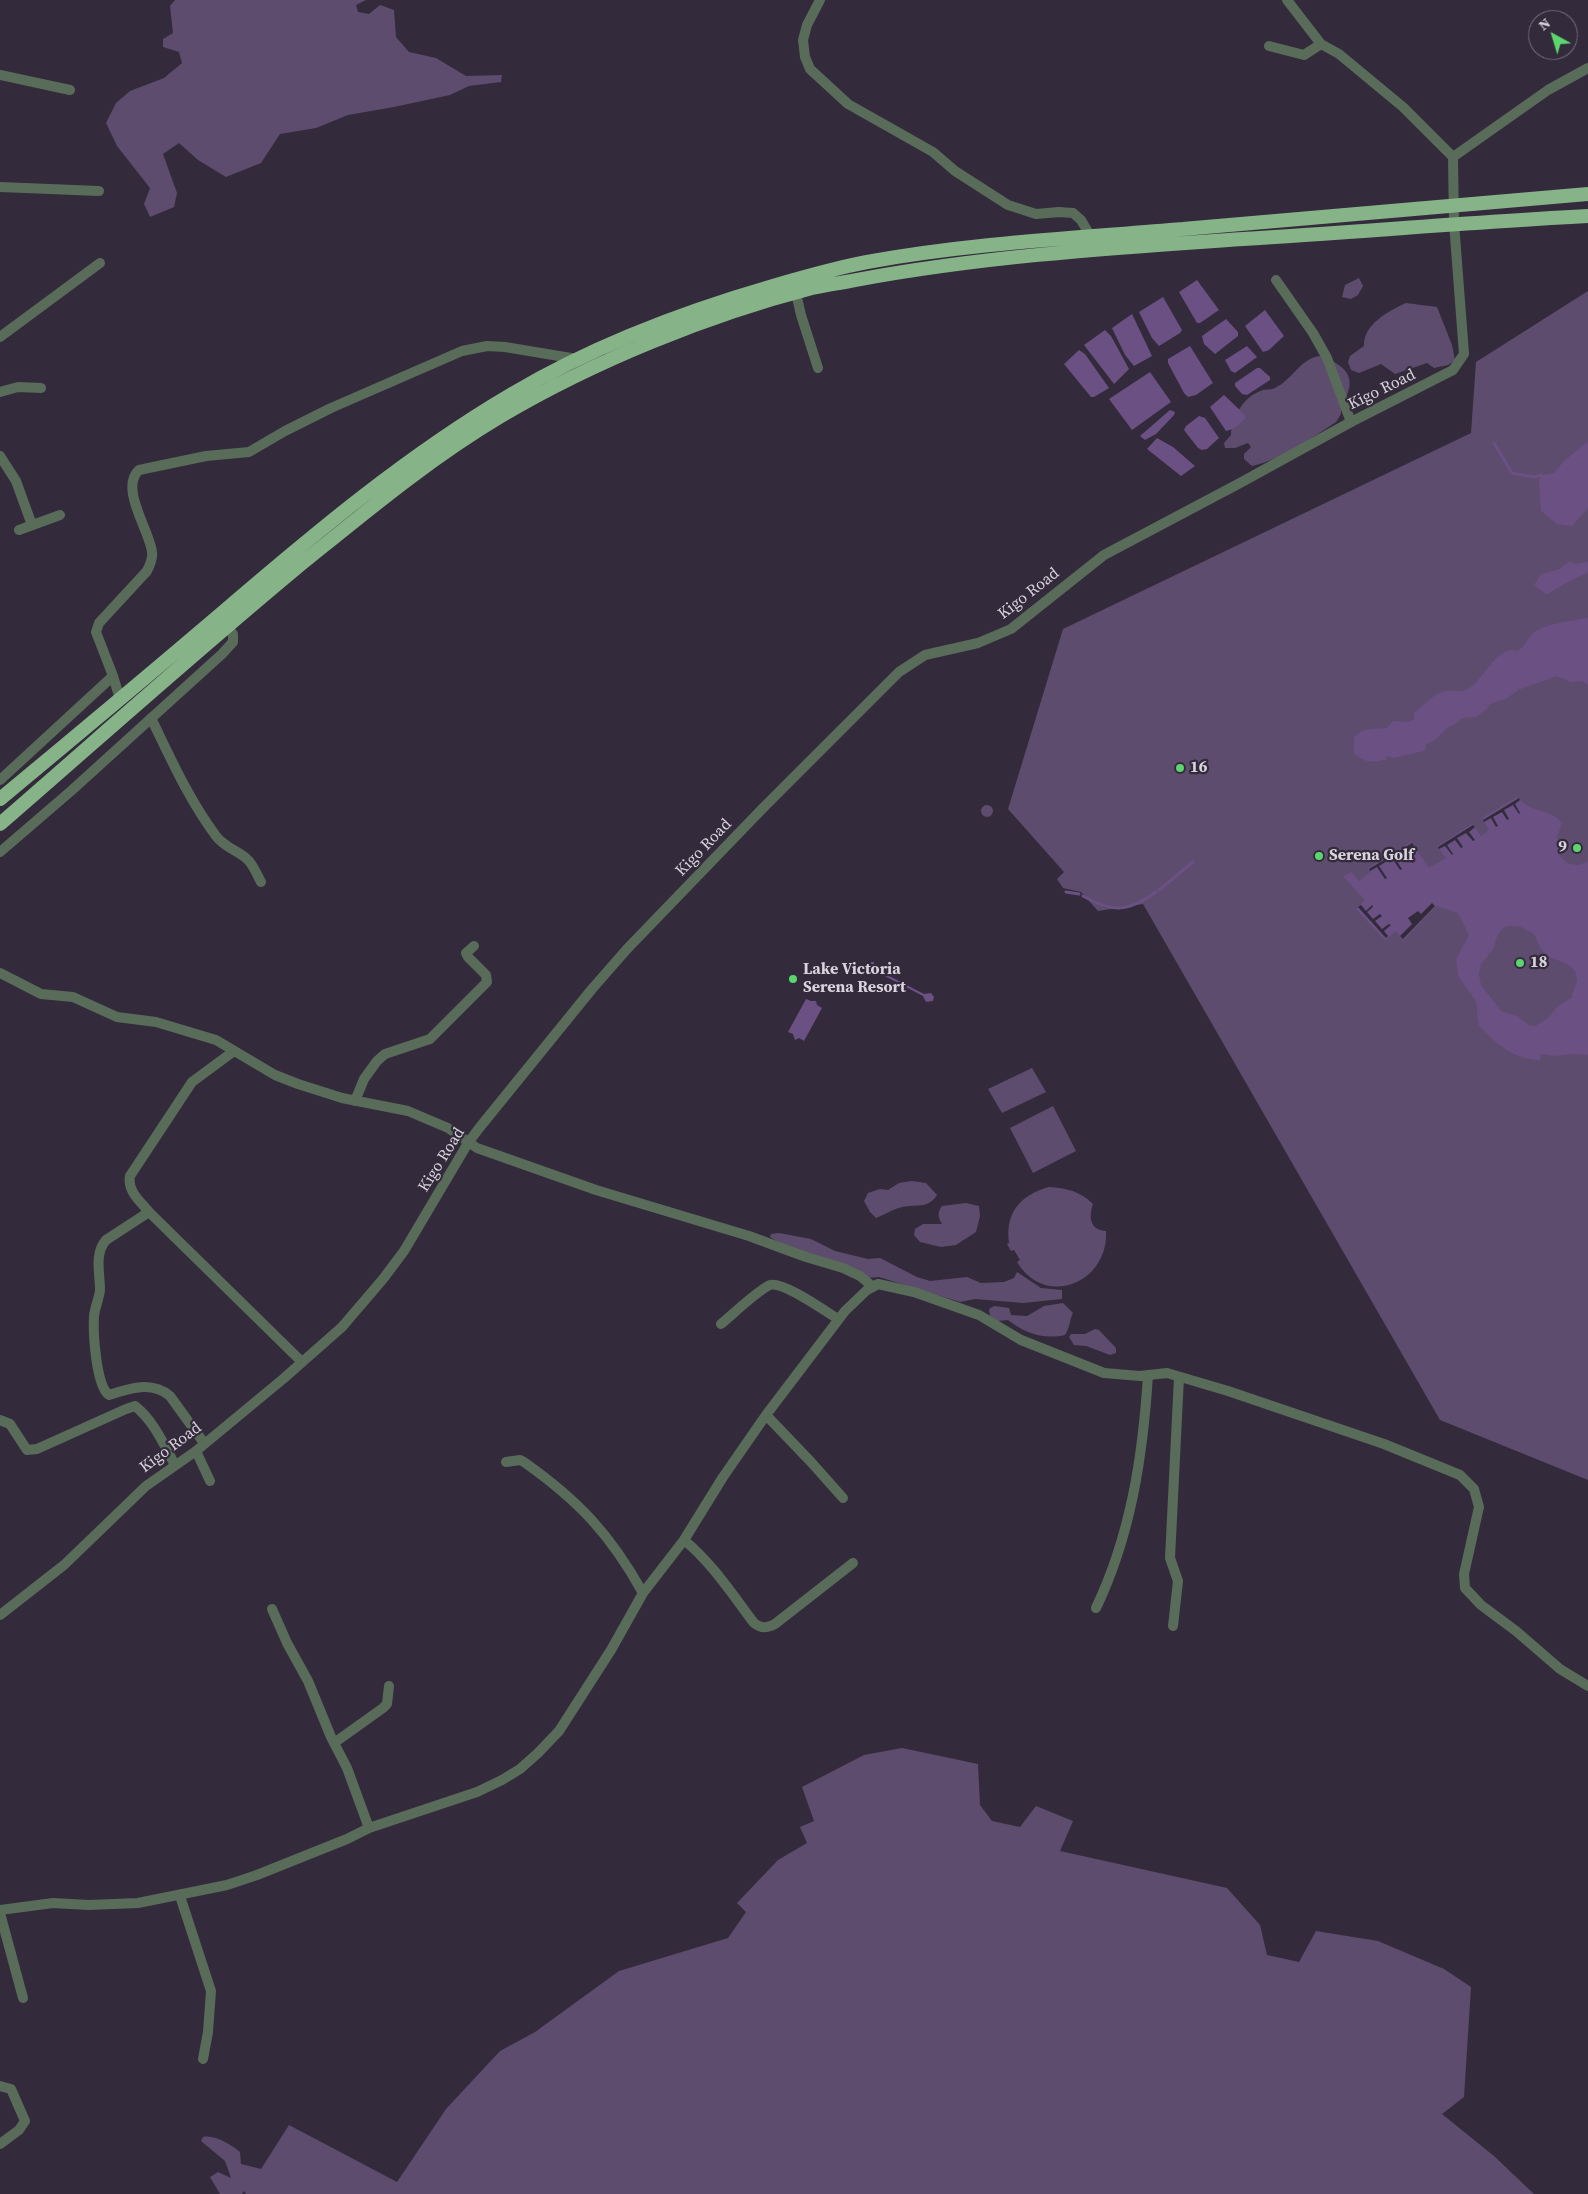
<!DOCTYPE html>
<style>
body{margin:0}
#map{position:relative;width:1588px;height:2194px;overflow:hidden;background:#332b3b;font-family:"Source Serif 4",serif}
canvas{display:block}
.north{position:absolute;left:1528px;top:10px;width:50px;height:50px;box-sizing:border-box;background:#332b3b;border:1px solid #756e7c;border-radius:50%;rotate:321deg;font-size:14px;font-weight:700;line-height:20px;text-align:center;color:#d8d3dd}
.north::after{content:'';display:block;margin:auto;width:18px;height:22px;background:#5bd56d;clip-path:polygon(50% 0,100% 100%,50% 72%,0 100%)}
</style>
<div id="map">
<canvas width="1588" height="2194"></canvas>
<div class="north">N</div>
</div>
<script>
const ctx = document.querySelector('canvas').getContext('2d');
ctx.lineJoin = 'round';
function fill(path, color) { ctx.fillStyle = color; ctx.fill(path, 'evenodd'); }
function stroke(path, color, width, dash) { ctx.strokeStyle = color; ctx.lineWidth = width; ctx.lineCap = dash ? 'butt' : 'round'; ctx.setLineDash(dash || []); ctx.stroke(path); }
function label(font, color, halo, rows, align = 'center') {
  ctx.font = font + ' "Source Serif 4",serif'; ctx.lineWidth = 4.5; ctx.setLineDash([]); ctx.textBaseline = 'middle'; ctx.strokeStyle = halo; ctx.fillStyle = color; for (const [text, x, y, turn = 0] of rows) {
    ctx.save(); ctx.translate(x, y); ctx.rotate((+turn || 0) * Math.PI / 180); ctx.textAlign = isNaN(turn) ? turn : align; if (halo) ctx.strokeText(text, 0, 0); ctx.fillText(text, 0, 0); ctx.restore();
  }
}
fill(new Path2D(`
 M 175,0 L 366,0 L 356,5 L 358,12 L 369,14 L 380,5 L 394,10 L 396,37 L 409,52 L 436,58 L 466,76 L 502,75 L 501,82 L 469,86 L 450,95 L 394,107 L 348,115 L 316,128 L 280,134 L 261,163 L 226,177 L 198,160 L 179,143 L 163,154 L 177,193 L 174,207 L 150,217 L 144,204 L 150,188 L 117,146 L 106,123 L 116,103 L 130,91 L 164,78 L 182,63 L 179,52 L 163,47 L 163,39 L 173,33 L 170,6 Z
 M 1359,278 L 1363,286 L 1358,295 L 1351,299 L 1342,297 L 1345,285 Z
 M 1588,291 L 1588,1480 L 1440,1420 L 1143,904 L 1098,911 L 1081,892 L 1063,888 L 1057,879 L 1064,872 L 1008,809 L 1063,629 L 1471,433 L 1476,362 Z
 M 1406,303 L 1437,307 L 1452,345 L 1455,360 L 1448,365 L 1434,368 L 1427,363 L 1395,374 L 1381,364 L 1359,373 L 1351,370 L 1348,362 L 1350,356 L 1364,346 C 1363,325 1388,311 1406,303 Z
 M 1319,356 C 1335,361 1356,371 1348,392 C 1345,401 1341,403 1341,414 L 1336,422 C 1310,439 1283,459 1252,466 L 1244,459 L 1244,454 L 1251,447 L 1248,443 L 1235,448 L 1225,448 L 1224,443 L 1231,435 C 1231,417 1245,395 1263,390 C 1267,389 1272,390 1275,388 C 1292,380 1300,359 1319,356 Z
 M981 811a6 6 0 1 1 12 0a6 6 0 1 1-12 0Z
 M 1032,1068 L 1046,1092 L 1002,1113 L 988,1089 Z
 M 1053,1106 L 1076,1151 L 1033,1173 L 1010,1128 Z
 M 912,1181 L 926,1183 L 937,1195 C 928,1209 917,1204 902,1207 C 893,1209 884,1215 876,1218 L 870,1212 L 864,1201 L 868,1193 L 880,1189 L 888,1190 L 899,1183 Z
 M 1049,1187 C 1066,1188 1080,1191 1093,1204 C 1089,1216 1089,1230 1106,1231 C 1109,1283 1045,1309 1017,1262 L 1020,1260 L 1014,1250 L 1011,1251 L 1007,1244 L 1009,1243 C 1005,1213 1020,1195 1049,1187 Z
 M 966,1203 L 979,1206 L 980,1216 L 976,1232 L 956,1245 L 941,1247 L 920,1242 L 914,1235 L 915,1229 L 923,1224 L 942,1224 C 938,1217 937,1213 942,1206 Z
 M 779,1233 L 811,1239 L 835,1251 L 868,1259 L 880,1258 L 917,1277 L 930,1281 L 967,1277 L 981,1283 L 1004,1282 L 1014,1278 L 1017,1272 L 1041,1288 L 1062,1290 L 1062,1299 L 1023,1303 L 975,1299 L 960,1302 L 879,1277 L 866,1278 L 789,1249 L 770,1237 L 771,1234 Z
 M 1063,1303 L 1073,1313 C 1069,1321 1070,1328 1065,1335 C 1044,1340 1024,1333 1008,1320 L 998,1321 L 990,1317 L 989,1309 L 994,1306 L 1009,1308 L 1011,1315 L 1027,1316 L 1044,1306 Z
 M 1095,1329 L 1099,1330 L 1116,1348 L 1116,1353 L 1110,1355 L 1086,1346 L 1074,1345 L 1069,1337 L 1071,1334 L 1085,1334 Z
 M 902,1748 L 978,1764 L 980,1805 L 992,1821 L 1020,1827 L 1036,1806 L 1073,1821 L 1060,1851 L 1227,1888 L 1260,1925 L 1267,1955 L 1299,1962 L 1316,1931 L 1378,1941 L 1444,1969 L 1471,1987 L 1464,2097 L 1442,2114 L 1494,2156 L 1534,2194 L 246,2194 L 244,2191 L 242,2194 L 220,2194 L 210,2177 L 218,2172 L 231,2178 L 225,2161 L 201,2141 L 203,2137 C 214,2134 232,2145 240,2152 L 241,2164 L 261,2169 L 289,2125 L 397,2182 L 446,2109 L 500,2051 L 535,2032 L 619,1971 L 728,1938 L 746,1912 L 737,1903 L 778,1860 L 807,1843 L 800,1827 L 814,1821 L 802,1787 L 864,1755 Z`), '#5d4c6d');
fill(new Path2D(`
 M 1197,280 L 1219,310 L 1200,323 L 1197,323 L 1179,292 Z
 M 1163,297 L 1182,330 L 1180,333 L 1159,346 L 1152,338 L 1139,312 Z
 M 1265,310 L 1284,336 L 1269,350 L 1263,352 L 1245,326 Z
 M 1132,314 L 1152,356 L 1134,366 L 1125,355 L 1112,328 Z
 M 1226,319 L 1238,332 L 1238,336 L 1215,354 L 1204,344 L 1202,336 Z
 M 1105,330 L 1111,336 L 1129,369 L 1114,384 L 1084,345 Z
 M 1190,346 L 1213,383 L 1196,395 L 1188,397 L 1184,393 L 1168,363 L 1168,359 Z
 M 1247,346 L 1257,357 L 1235,373 L 1231,371 L 1225,360 Z
 M 1079,350 L 1085,354 L 1109,388 L 1094,397 L 1091,397 L 1064,364 Z
 M 1257,368 L 1260,368 L 1270,377 L 1270,380 L 1247,395 L 1242,394 L 1235,386 L 1235,383 Z
 M 1150,372 L 1171,402 L 1132,430 L 1109,399 Z
 M 1224,395 L 1245,415 L 1245,419 L 1233,429 L 1226,431 L 1210,407 Z
 M 1170,410 L 1175,412 L 1174,415 L 1156,434 L 1145,440 L 1140,436 Z
 M 1199,416 L 1205,418 L 1219,438 L 1207,449 L 1202,450 L 1198,448 L 1184,430 L 1186,426 Z
 M 1157,438 L 1173,447 L 1195,466 L 1181,476 L 1147,449 Z
 M 1588,441 L 1588,508 L 1572,526 L 1557,524 L 1541,511 L 1539,481 L 1541,475 L 1554,473 L 1564,461 Z
 M 1570,561 L 1576,564 L 1588,562 L 1588,572 C 1579,577 1551,590 1547,595 L 1534,585 L 1541,574 L 1560,569 Z
 M 1588,618 L 1588,685 L 1583,681 L 1571,682 L 1557,676 L 1518,690 L 1506,699 L 1490,704 L 1486,710 L 1476,717 L 1463,718 L 1458,721 L 1457,723 L 1447,728 L 1435,740 L 1425,745 L 1426,747 L 1424,751 L 1394,758 L 1387,756 L 1386,760 C 1367,762 1371,764 1354,754 L 1354,737 C 1364,727 1375,729 1387,728 L 1393,721 L 1409,722 L 1414,719 L 1414,713 C 1425,705 1433,693 1446,691 C 1454,689 1460,694 1468,689 C 1484,680 1497,644 1518,651 C 1525,646 1526,641 1531,635 C 1542,623 1572,621 1588,618 Z
 M 1517,797 C 1533,815 1552,808 1562,823 L 1557,837 L 1560,856 L 1569,864 L 1579,865 L 1588,861 L 1588,1055 L 1573,1054 L 1553,1056 L 1543,1054 L 1540,1055 L 1541,1060 C 1515,1060 1496,1044 1479,1026 L 1476,1001 L 1458,976 L 1456,959 L 1469,935 L 1458,913 L 1436,906 L 1404,940 L 1396,931 L 1385,940 L 1356,909 L 1365,900 L 1343,876 L 1351,872 L 1359,881 L 1370,872 L 1368,868 L 1411,842 L 1429,868 L 1446,858 L 1437,846 L 1472,824 L 1481,836 L 1489,830 L 1482,818 ZM 1511,926 L 1521,927 L 1534,934 L 1541,949 L 1547,956 L 1567,964 L 1575,971 L 1577,981 L 1571,998 L 1557,1007 L 1547,1019 L 1535,1026 L 1528,1025 L 1517,1016 L 1501,1011 L 1481,985 L 1479,974 L 1481,964 L 1493,949 L 1498,934 L 1504,927 Z
 M 871,962 L 874,962 L 874,968 L 924,994 L 931,993 L 934,997 L 933,1001 L 926,1002 L 923,996 L 873,970 L 869,973 L 867,971 L 871,967 Z
 M 806,999 L 811,1001 L 816,1001 L 817,1005 L 822,1008 L 804,1041 L 799,1038 L 795,1040 L 793,1034 L 788,1032 Z`), '#6b5083');
fill(new Path2D(`
 M 1519,798 L 1520,800 L 1515,804 L 1520,813 L 1519,814 L 1513,805 L 1504,810 L 1509,819 L 1507,820 L 1502,812 L 1493,817 L 1498,826 L 1496,827 L 1491,818 L 1484,822 L 1483,820 Z
 M 1473,825 L 1475,827 L 1469,832 L 1475,840 L 1473,841 L 1466,833 L 1457,838 L 1463,847 L 1461,848 L 1455,840 L 1447,845 L 1453,854 L 1452,855 L 1445,846 L 1439,849 L 1438,847 Z
 M 1412,843 L 1414,845 L 1407,849 L 1415,861 L 1412,863 L 1404,851 L 1394,857 L 1402,869 L 1400,870 L 1392,858 L 1379,866 L 1387,878 L 1385,879 L 1377,867 L 1370,871 L 1369,869 Z
 M 1432,903 L 1435,906 L 1403,939 L 1400,936 L 1412,924 L 1408,918 L 1418,911 L 1421,914 Z
 M 1361,905 L 1366,911 L 1372,905 L 1373,907 L 1367,912 L 1373,919 L 1380,914 L 1382,916 L 1375,921 L 1382,929 L 1389,924 L 1391,925 L 1384,931 L 1388,936 L 1386,938 L 1358,907 Z`), '#332b3b');
stroke(new Path2D(`
 M 1494,443 L 1512,473 L 1534,477 L 1541,475 L 1544,478
 M 1159,890 L 1193,862
 M 1066,892 L 1079,894
 M 1083,896 C 1113,913 1128,912 1156,892`), '#6b5083', 3);
stroke(new Path2D(`
 M 820,0 L 807,25 L 803,40 L 805,57 L 810,69 L 848,104 L 933,152 L 955,171 L 1008,205 L 1036,214 L 1059,212 L 1073,213 L 1081,220 L 1091,237
 M 1287,0 L 1321,44 L 1339,54 L 1403,107 L 1453,157 L 1454,223
 M 1269,46 L 1304,55 L 1321,44
 M 0,75 L 70,90
 M 1453,157 L 1548,90 L 1588,68
 M 0,187 L 99,191
 M 1276,280 L 1313,333 L 1327,358 L 1351,422
 M 796,293 L 801,315 L 818,368
 M 0,337 L 100,263
 M 0,392 L 18,387 L 41,388
 M 0,456 L 16,481 L 32,525
 M 19,530 L 60,515
 M 120,699 L 113,676 L 96,632 L 99,623 L 147,571 C 150,565 153,558 152,552 C 150,531 119,488 139,470 L 206,456 L 249,452 L 285,431 L 331,408 L 462,351 L 487,346 L 505,347 L 577,359
 M 151,718 C 171,759 189,800 216,836 C 225,848 239,851 247,859 C 253,864 257,875 261,882
 M 0,780 L 113,676
 M 0,852 L 71,791 L 222,654 L 233,642 L 233,634 L 227,627
 M 0,973 L 41,994 L 73,997 L 117,1017 L 156,1022 L 216,1040 L 275,1075 L 298,1084 L 342,1098 L 408,1111 L 448,1128 L 477,1148 L 596,1190 L 749,1236 L 806,1257 L 843,1268 L 860,1276 L 872,1286
 M 234,1051 L 192,1082 L 130,1176 C 127,1191 140,1201 149,1212 L 302,1362
 M 355,1101 L 364,1079 L 377,1061 L 385,1054 L 430,1039 L 487,982 L 486,975 L 468,957 L 466,953 L 474,946
 M 149,1212 L 106,1240 C 94,1254 100,1273 100,1290 C 99,1299 95,1307 94,1316 C 93,1333 96,1386 109,1395 C 130,1388 152,1381 170,1396 L 204,1443
 M 721,1324 C 732,1315 758,1290 770,1285 C 783,1281 825,1311 838,1319
 M 766,1415 L 811,1462 L 843,1498
 M 0,1420 L 10,1424 L 27,1450 L 37,1449 L 126,1409 L 135,1406 C 154,1421 164,1445 175,1465
 M 196,1451 L 210,1481
 M 506,1462 L 520,1460 L 524,1462 C 579,1501 610,1534 643,1593
 M 684,1540 C 712,1563 732,1594 754,1623 C 762,1629 767,1628 775,1624 L 853,1563
 M 1096,1608 C 1131,1535 1143,1455 1148,1375
 M 272,1609 L 287,1643 L 308,1681 L 331,1737 L 347,1768 L 369,1828
 M 1173,1626 L 1178,1581 L 1170,1558 L 1179,1377
 M 334,1743 L 383,1708 L 387,1704 L 389,1686
 M 180,1896 L 211,1991 L 208,2032 L 203,2059
 M 0,1910 L 53,1903 L 89,1905 L 138,1903 L 227,1885 L 257,1875 L 347,1839 L 369,1828 L 477,1792 L 502,1780 L 520,1769 L 538,1753 L 559,1731 L 611,1650 L 643,1593 L 684,1540 L 723,1477 L 766,1415 L 845,1311 L 867,1290 L 878,1284 L 914,1292 L 979,1315 L 1021,1340 L 1104,1373 L 1140,1376 L 1167,1373 L 1228,1391 L 1384,1444 L 1460,1475 L 1474,1489 L 1479,1507 L 1464,1574 L 1465,1588 L 1481,1605 L 1516,1631 L 1560,1669 L 1588,1686
 M 0,1913 L 23,1998
 M 0,2086 L 11,2089 L 25,2121 L 19,2130 L 0,2144`), '#586c59', 10);
stroke(new Path2D(`
 M 0,1615 L 64,1565 L 146,1486 L 196,1451 L 283,1379 L 342,1327 L 383,1279 L 404,1251 L 468,1143 L 480,1127 L 592,989 L 627,949 L 763,808 L 899,672 L 925,655 L 978,643 L 1011,629 L 1104,555 L 1240,483 L 1351,422 L 1453,370 L 1464,354 L 1454,223`), '#586c59', 10);
stroke(new Path2D(`
 M 0,799 C 75,737 149,675 223,612 C 315,533 408,455 512,394 C 593,346 683,312 773,286 C 804,277 835,268 867,262 C 972,243 1077,238 1183,229 C 1318,217 1453,205 1588,194
 M 0,824 C 98,739 195,652 295,569 C 362,515 427,460 501,416 C 594,361 708,315 812,288 C 826,285 841,283 856,280 C 984,256 1113,248 1243,239 C 1358,232 1473,222 1588,216`), '#86b488', 14);
for (const [x, y, r, color] of [
 [1180,768,5,"#5bd56d"],
 [1577,848,5,"#5bd56d"],
 [1319,856,5,"#5bd56d"],
 [1520,963,5,"#5bd56d"],
 [793,979,5,"#5bd56d"]
]) { const dot = new Path2D(); dot.arc(x, y, r, 0, 2 * Math.PI); ctx.fillStyle = color; ctx.fill(dot); stroke(dot, '#332b3b', 2); }
label('16px', '#d8d3dd', '#332b3b', [
 ["Kigo Road",1382,390,-26],
 ["Kigo Road",1029,594,-38],
 ["Kigo Road",704,848,-46],
 ["Kigo Road",442,1160,-58],
 ["Kigo Road",171,1448,-37]
]);
label('bold 16px', '#d8d3dd', '#332b3b', [
 ["16",1190,768],
 ["9",1567,848,"right"],
 ["Serena Golf",1329,856],
 ["18",1530,963],
 ["Lake Victoria",803,970],
 ["Serena Resort",803,988]
], 'left');
</script>
